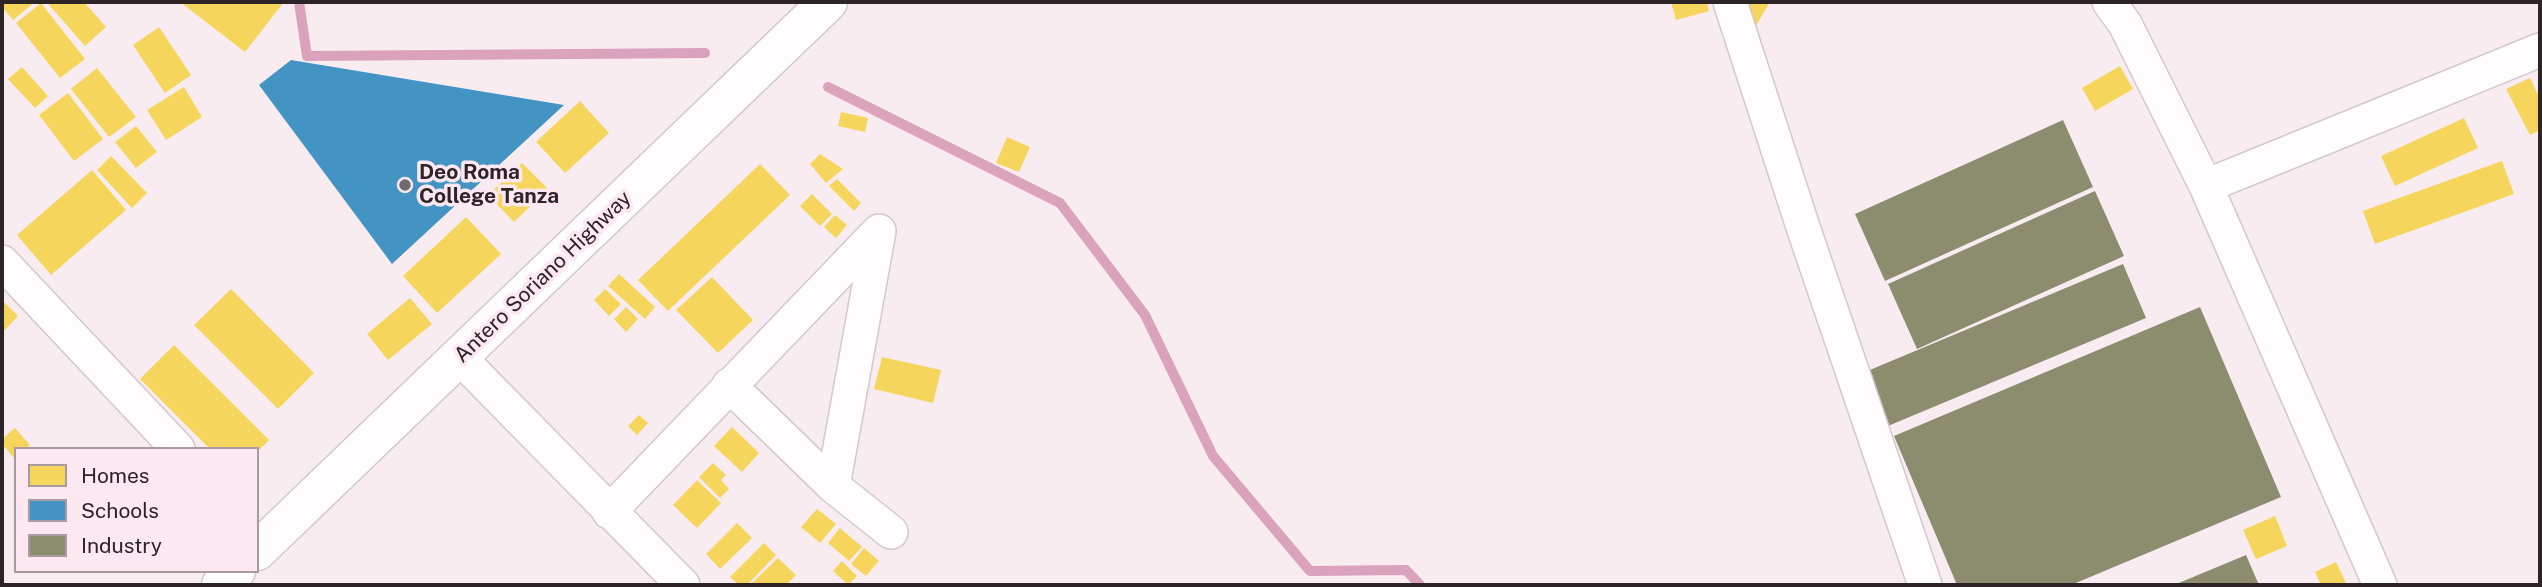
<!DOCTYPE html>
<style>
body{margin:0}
#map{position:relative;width:2542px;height:587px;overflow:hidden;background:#f8ecf1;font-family:"Public Sans",sans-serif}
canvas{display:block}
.frame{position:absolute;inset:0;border:4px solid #2c2427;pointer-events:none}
.legend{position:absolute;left:14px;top:447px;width:245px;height:126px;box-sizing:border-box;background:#fde7f0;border:2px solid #a999a0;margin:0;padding:9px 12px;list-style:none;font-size:21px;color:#2c2427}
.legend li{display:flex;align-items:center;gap:14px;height:35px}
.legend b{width:35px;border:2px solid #a999a0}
</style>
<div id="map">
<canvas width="2542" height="587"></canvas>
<div class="frame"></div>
<ul class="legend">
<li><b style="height:19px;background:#f6d55c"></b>Homes</li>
<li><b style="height:19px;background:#4393c3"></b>Schools</li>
<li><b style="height:19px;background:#8c8c6e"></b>Industry</li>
</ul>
</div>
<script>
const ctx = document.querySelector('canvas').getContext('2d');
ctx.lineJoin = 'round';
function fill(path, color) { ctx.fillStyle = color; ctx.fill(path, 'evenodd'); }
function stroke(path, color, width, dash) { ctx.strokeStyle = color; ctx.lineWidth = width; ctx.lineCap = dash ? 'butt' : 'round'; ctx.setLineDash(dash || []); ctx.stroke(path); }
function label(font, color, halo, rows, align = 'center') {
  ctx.font = font + ' "Public Sans",sans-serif'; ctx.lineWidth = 7; ctx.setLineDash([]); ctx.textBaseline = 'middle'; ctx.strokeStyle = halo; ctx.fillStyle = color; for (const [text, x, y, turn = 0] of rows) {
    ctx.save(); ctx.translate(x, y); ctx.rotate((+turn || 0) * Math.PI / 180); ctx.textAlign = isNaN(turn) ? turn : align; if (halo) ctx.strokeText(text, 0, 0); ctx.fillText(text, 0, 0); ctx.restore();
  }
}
fill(new Path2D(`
 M 2,2 L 35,2 L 13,20 L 2,7 Z
 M 53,2 L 84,2 L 106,27 L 85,46 L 49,5 Z
 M 180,2 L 284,2 L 245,52 Z
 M 1671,2 L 1707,2 L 1709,11 L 1676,20 Z
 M 1735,2 L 1770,2 L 1748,39 Z
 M 41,3 L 85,59 L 60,78 L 16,23 Z
 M 159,27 L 191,75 L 165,93 L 133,45 Z
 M 2120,66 L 2133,89 L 2095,111 L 2082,88 Z
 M 22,67 L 48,96 L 35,108 L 8,79 Z
 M 97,68 L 136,117 L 109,137 L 71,89 Z
 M 2530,78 L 2540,99 L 2540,130 L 2530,135 L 2506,89 Z
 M 184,87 L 202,117 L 166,140 L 147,110 Z
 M 68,93 L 103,139 L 74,161 L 39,115 Z
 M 580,101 L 609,133 L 565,173 L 536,142 Z
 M 841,112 L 868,118 L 865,132 L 838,126 Z
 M 2464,118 L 2478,148 L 2395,186 L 2381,156 Z
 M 136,126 L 157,152 L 136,168 L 115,142 Z
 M 1007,137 L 1030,147 L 1019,172 L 996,163 Z
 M 820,154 L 843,169 L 826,183 L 810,164 Z
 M 111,156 L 147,193 L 132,208 L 97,170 Z
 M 2502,161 L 2514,194 L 2375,244 L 2363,211 Z
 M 522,163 L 548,189 L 514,222 L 488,195 Z
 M 760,164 L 790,195 L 668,311 L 638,280 Z
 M 92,170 L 126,210 L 51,275 L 17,235 Z
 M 837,179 L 861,203 L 854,211 L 829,186 Z
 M 812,194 L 832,214 L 820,226 L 800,206 Z
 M 835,215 L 847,225 L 836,238 L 824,227 Z
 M 466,217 L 501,254 L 437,313 L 403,276 Z
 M 619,274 L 655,307 L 645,319 L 608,286 Z
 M 712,277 L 753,320 L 718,353 L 676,310 Z
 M 231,289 L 314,373 L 278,409 L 194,325 Z
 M 605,289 L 621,304 L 609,316 L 594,300 Z
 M 410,298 L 432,324 L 388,360 L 367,334 Z
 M 2,300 L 18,316 L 2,333 Z
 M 626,307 L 638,319 L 626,332 L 614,319 Z
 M 174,345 L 269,440 L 257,452 L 257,449 L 210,449 L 140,379 Z
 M 882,357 L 941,370 L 933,403 L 874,389 Z
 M 639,415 L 648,423 L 637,435 L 628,426 Z
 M 732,427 L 759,453 L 742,472 L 714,446 Z
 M 15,428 L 30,445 L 25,449 L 16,449 L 14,458 L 2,444 L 2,439 Z
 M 713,463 L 726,475 L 721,480 L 729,489 L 720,498 L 699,477 Z
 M 697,480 L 721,503 L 697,528 L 673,505 Z
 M 817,509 L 836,524 L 820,543 L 801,527 Z
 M 2275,516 L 2287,546 L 2256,559 L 2243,530 Z
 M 737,523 L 752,538 L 720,569 L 706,554 Z
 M 840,528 L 862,547 L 849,561 L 828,543 Z
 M 764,543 L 776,555 L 747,585 L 739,585 L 730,577 Z
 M 864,548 L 879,561 L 866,576 L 851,564 Z
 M 778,558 L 796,575 L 786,585 L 750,585 Z
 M 842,561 L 857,576 L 848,585 L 833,571 Z
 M 2336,562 L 2347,585 L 2321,585 L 2315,572 Z`), '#f6d55c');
fill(new Path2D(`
 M 291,60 L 564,105 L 392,264 L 259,85 Z`), '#4393c3');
fill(new Path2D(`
 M 2063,120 L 2093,187 L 1885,281 L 1855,214 Z
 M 2095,191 L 2124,256 L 1917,349 L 1888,284 Z
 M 2123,264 L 2146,318 L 1888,426 L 1865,372 Z
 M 2200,307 L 2281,497 L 2071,585 L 1957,585 L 1894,436 Z
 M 2246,555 L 2259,585 L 2174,585 Z`), '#8c8c6e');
stroke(new Path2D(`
 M 299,2 L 307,56 L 705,53
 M 828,87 L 1060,203 L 1145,315 L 1213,456 L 1310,571 L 1406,570 L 1420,585`), '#dba2bc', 10);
const minor = new Path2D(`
 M 1730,2 L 1803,227 L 1925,585
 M 2109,2 L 2125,24 L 2206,186 L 2380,585
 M 2206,186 L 2540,50
 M 2,262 L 178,449
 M 459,357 L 683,585
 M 729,385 L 833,486 L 891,532
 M 609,512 L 879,231 L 833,486`);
const major = new Path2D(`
 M 257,551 L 828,2
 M 221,585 L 236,571`);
stroke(minor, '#d2c9cc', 36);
stroke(major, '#d2c9cc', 41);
stroke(minor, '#fefcfd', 33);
stroke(major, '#fefcfd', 38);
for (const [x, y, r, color] of [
 [405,185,7,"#736a6e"]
]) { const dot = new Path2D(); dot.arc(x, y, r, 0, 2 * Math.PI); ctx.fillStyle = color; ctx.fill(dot); stroke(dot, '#fde7f0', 2.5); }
label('bold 21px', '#2c2427', '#fde7f0', [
 ["Deo Roma",419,173],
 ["College Tanza",419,197]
], 'left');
label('21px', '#2c2427', '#fde7f0', [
 ["Antero Soriano Highway",543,277,-44]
]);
</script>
